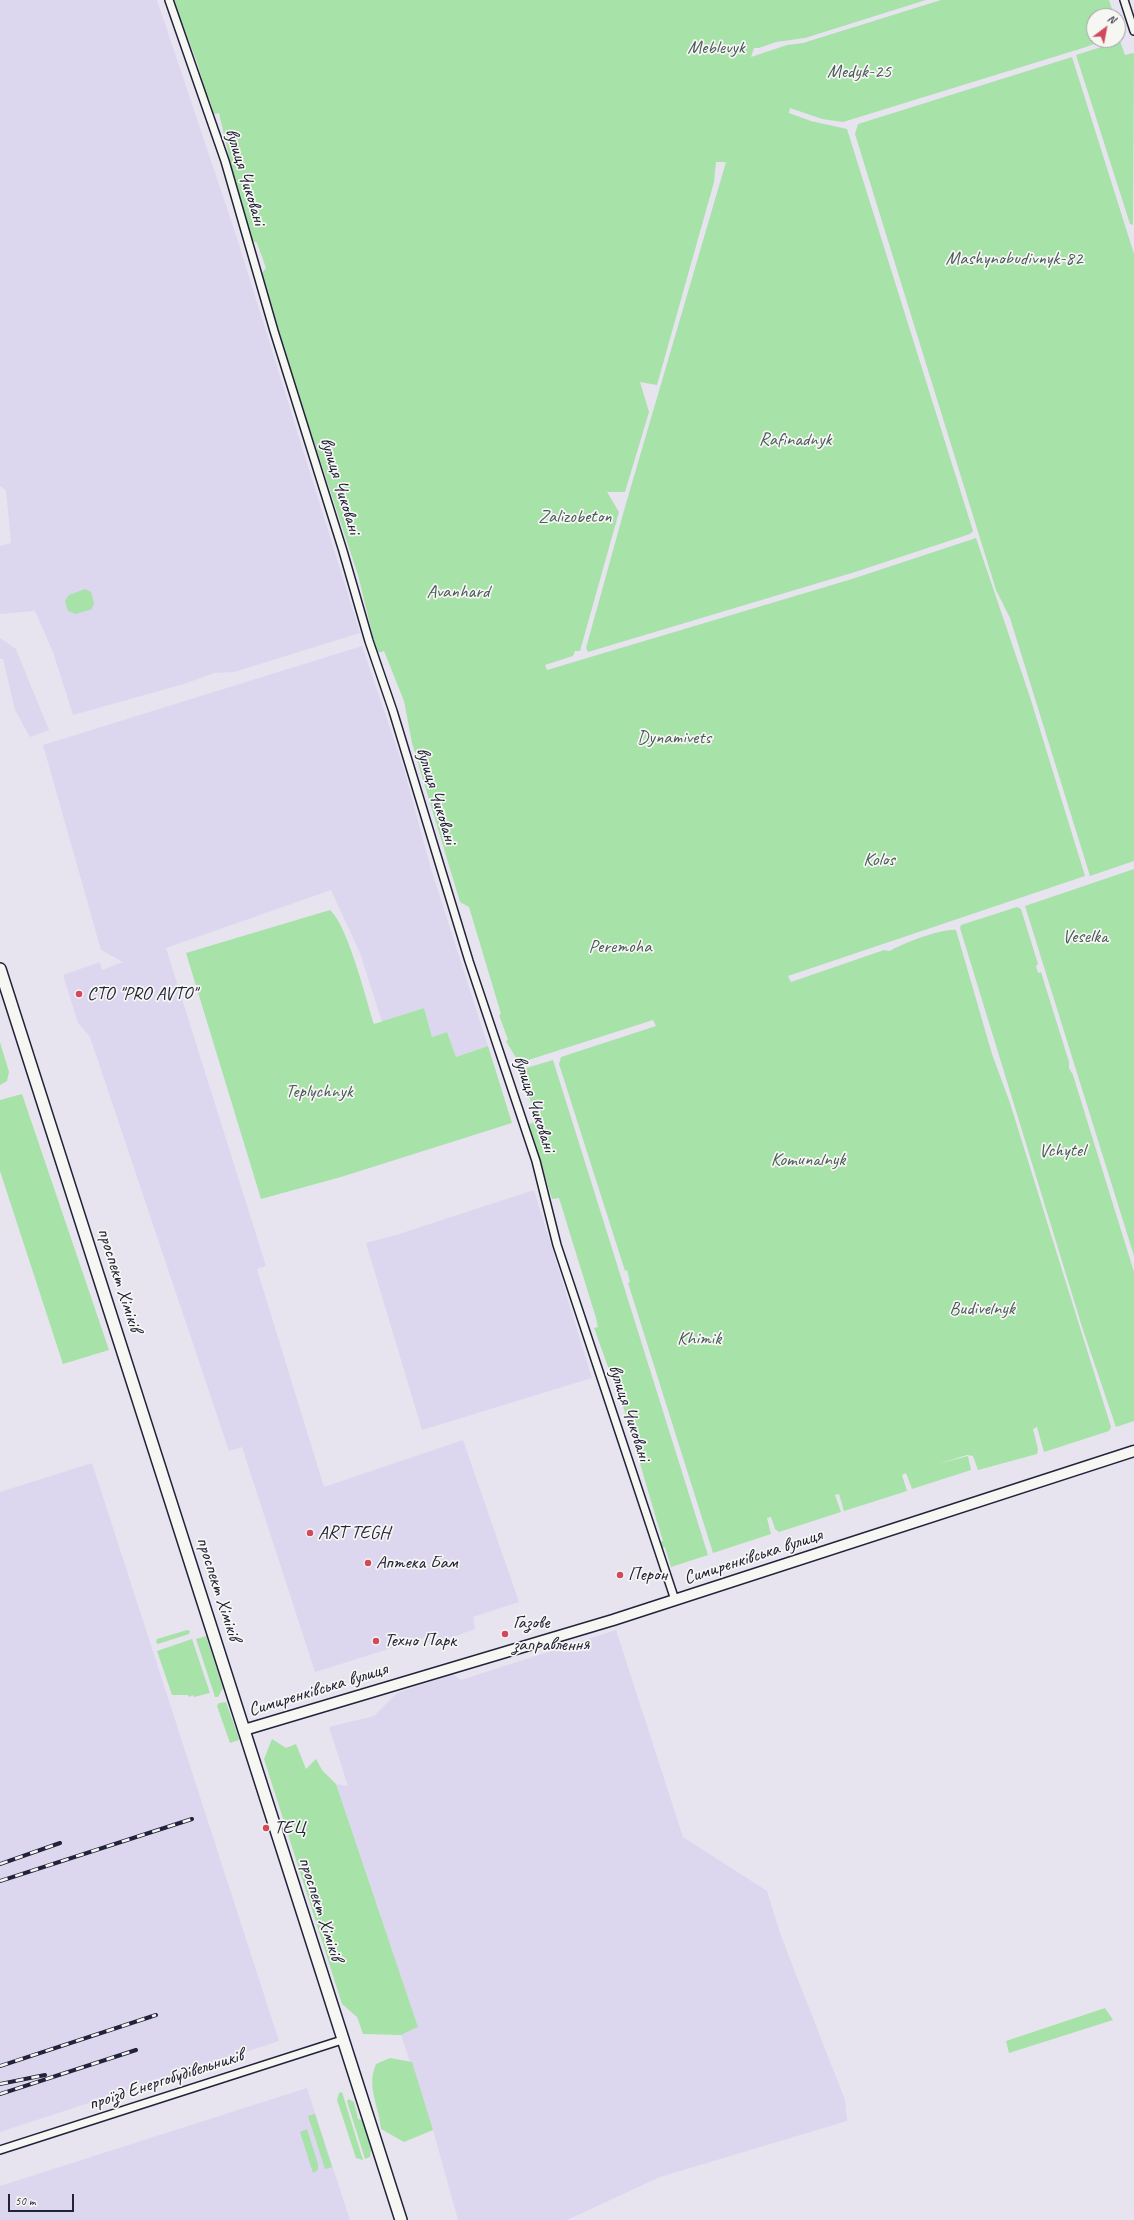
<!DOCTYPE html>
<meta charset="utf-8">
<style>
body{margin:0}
#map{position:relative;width:1134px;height:2220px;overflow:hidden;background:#e7e4f0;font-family:Caveat,sans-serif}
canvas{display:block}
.north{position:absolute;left:1086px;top:8px;width:40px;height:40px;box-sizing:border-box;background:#f6f6f2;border:1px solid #a1a1a9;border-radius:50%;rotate:32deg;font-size:11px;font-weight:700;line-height:16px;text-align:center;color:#22223b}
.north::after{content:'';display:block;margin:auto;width:14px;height:18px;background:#d1495b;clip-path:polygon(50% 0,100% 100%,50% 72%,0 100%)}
.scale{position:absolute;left:8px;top:2194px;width:66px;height:18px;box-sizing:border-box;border:2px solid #22223b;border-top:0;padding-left:5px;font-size:12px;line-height:14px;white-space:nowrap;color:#22223b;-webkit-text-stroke:3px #f6f6f2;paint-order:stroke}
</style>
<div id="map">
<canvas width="1134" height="2220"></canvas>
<div class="north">N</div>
<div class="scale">50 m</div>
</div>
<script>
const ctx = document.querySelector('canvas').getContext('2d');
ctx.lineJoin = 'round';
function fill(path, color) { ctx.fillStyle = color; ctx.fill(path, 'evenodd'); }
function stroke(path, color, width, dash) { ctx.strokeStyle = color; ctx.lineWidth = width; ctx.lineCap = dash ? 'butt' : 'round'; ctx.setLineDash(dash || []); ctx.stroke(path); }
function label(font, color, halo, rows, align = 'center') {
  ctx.font = font + ' Caveat,sans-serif'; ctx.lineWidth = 3.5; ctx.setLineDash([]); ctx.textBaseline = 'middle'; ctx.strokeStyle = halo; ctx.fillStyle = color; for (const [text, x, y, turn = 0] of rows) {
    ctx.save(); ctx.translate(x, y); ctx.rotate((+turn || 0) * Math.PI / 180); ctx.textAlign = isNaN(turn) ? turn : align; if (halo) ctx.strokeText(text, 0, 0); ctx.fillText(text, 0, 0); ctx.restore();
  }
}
fill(new Path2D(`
 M 0,0 L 157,0 L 237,238 L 360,633 L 234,672 L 214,673 L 184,684 L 73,715 L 53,652 L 35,611 L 0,614 L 0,546 L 11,543 L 6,490 L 0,486 Z
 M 0,638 L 16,649 L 49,730 L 30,737 L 15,710 L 3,659 L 0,659 Z
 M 362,646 L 404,769 L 431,869 L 488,1046 L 456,1057 L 447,1032 L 432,1037 L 424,1008 L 382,1022 L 360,953 L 331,890 L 166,948 L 266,1266 L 257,1269 L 324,1487 L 463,1440 L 519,1602 L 473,1617 L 475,1629 L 431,1645 L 424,1638 L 315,1672 L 242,1447 L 229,1451 L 90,1037 L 78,1023 L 63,975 L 100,962 L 102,970 L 123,962 L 101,950 L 43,745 Z
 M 534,1190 L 592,1378 L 422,1430 L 366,1243 L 396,1235 Z
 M 92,1463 L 279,2041 L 0,2132 L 0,1492 Z
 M 616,1630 L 683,1837 L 767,1891 L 781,1936 L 845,2100 L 847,2121 L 660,2177 L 567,2220 L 458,2220 L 433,2130 L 401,2035 L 418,2027 L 336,1784 L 348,1786 L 329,1727 L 374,1716 L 397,1693 L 452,1674 L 461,1680 Z
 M 307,2088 L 350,2220 L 0,2220 L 0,2186 Z`), '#dcd7ee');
fill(new Path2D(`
 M 173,0 L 926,0 L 805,38 L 776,42 L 759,48 L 754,48 L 751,57 L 787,45 L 803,43 L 941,0 L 1109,0 L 1114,16 L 1094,16 L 1094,40 L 1105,40 L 1083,48 L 843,122 L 822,119 L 790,108 L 789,113 L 811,121 L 847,129 L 973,531 L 970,534 L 855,572 L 588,652 L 586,648 L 625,507 L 726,162 L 716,162 L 714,182 L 657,385 L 640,382 L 649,412 L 625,492 L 607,492 L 619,512 L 580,651 L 575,651 L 573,656 L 545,665 L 547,670 L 852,579 L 976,538 L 1030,697 L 1085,876 L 788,976 L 791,982 L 884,950 L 890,951 C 902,944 942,928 956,930 L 992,1054 L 1010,1103 L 1111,1427 L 1109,1431 L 1044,1452 L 1037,1427 L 1033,1429 L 1038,1449 L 1037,1454 L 978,1470 L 973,1456 L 967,1455 L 938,1464 L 968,1456 L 971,1470 L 912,1489 L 906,1473 L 902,1475 L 907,1491 L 844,1511 L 839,1494 L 835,1495 L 841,1512 L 779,1532 L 775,1529 L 771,1517 L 767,1518 L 771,1534 L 713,1553 L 628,1283 L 630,1282 L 627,1270 L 625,1271 L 559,1064 L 561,1057 L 656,1026 L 653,1020 L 519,1063 L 506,1041 L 508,1040 L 499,1015 L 501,1014 L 469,907 L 460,902 L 412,743 L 404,701 L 384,651 L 377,653 L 358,575 L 290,369 L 262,273 L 266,268 L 257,243 L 252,240 L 237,192 L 219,113 L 214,114 L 209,98 L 207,97 L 197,62 Z
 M 1120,41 L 1125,55 L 1133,53 L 1134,55 L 1133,225 L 1130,224 L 1076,55 Z
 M 1072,57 L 1134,254 L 1134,861 L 1090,876 L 1010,618 L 996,590 L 855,134 L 858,124 Z
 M 85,589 L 91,592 L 94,603 L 92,609 L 76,614 L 68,611 L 65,601 L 69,595 Z
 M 1134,869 L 1134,1256 L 1025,906 Z
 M 1017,907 L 1021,909 L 1038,964 L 1036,966 L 1038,973 L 1041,972 L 1069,1062 L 1069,1068 L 1073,1075 L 1134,1272 L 1134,1421 L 1116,1427 L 1083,1330 L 960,928 L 961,925 Z
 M 330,910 C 348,926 366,999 374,1024 L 424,1008 L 432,1037 L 447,1032 L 456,1057 L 488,1046 L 512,1123 L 341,1177 L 261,1199 L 186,953 Z
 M 0,1042 L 9,1072 L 7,1081 L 0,1085 Z
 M 553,1060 L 708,1555 L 671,1567 L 665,1547 L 662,1548 L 660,1542 L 663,1541 C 647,1490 632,1432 614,1378 L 612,1378 L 594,1328 L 598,1327 L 596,1318 L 559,1198 L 552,1199 L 529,1124 L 537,1121 L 526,1087 L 523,1069 Z
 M 22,1094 L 109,1350 L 63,1364 L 0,1171 L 0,1100 Z
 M 187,1630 L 190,1631 L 189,1634 L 158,1644 L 156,1642 L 157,1639 Z
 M 206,1636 L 223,1688 L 218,1697 L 215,1697 L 196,1639 Z
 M 192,1639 L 210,1693 L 194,1697 L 193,1695 L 189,1697 L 188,1695 L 172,1695 L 157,1651 Z
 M 226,1702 L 238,1736 L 239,1740 L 230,1743 L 217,1706 L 219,1703 Z
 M 272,1739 L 286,1748 L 296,1744 L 306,1769 L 316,1759 L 322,1770 L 336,1784 L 418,2027 L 401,2035 L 363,2034 L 357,2017 L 342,2004 L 264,1759 Z
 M 1105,2008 L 1113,2020 L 1009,2053 L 1006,2041 Z
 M 390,2058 L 412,2062 L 433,2130 L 404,2142 L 381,2129 C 379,2106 366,2087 376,2064 Z
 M 342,2092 L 363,2160 L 356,2158 L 337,2100 L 339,2093 Z
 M 349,2099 L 354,2102 L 358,2119 L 362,2120 L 371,2150 L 370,2157 L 365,2159 L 347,2101 Z
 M 315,2114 L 332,2167 L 325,2169 L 308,2116 Z
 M 307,2129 L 318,2164 L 318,2170 L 313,2173 L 300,2132 Z`), '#a7e2a8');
const street = new Path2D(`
 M 169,0 L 225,161 L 274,331 L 343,551 L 369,641 L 393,711 L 469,961 L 536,1161 L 557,1245 L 675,1600
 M 1124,0 L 1134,31
 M 0,2150 L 342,2040`);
const secondary = new Path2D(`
 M 244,1730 L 613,1620 L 1134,1451`);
const primary = new Path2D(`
 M 0,969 L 401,2220`);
stroke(street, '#22223b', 10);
stroke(secondary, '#22223b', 13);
stroke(primary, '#22223b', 14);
stroke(street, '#f6f6f2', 7);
stroke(secondary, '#f6f6f2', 10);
stroke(primary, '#f6f6f2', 11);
const rail = new Path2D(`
 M 0,1864 L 60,1843
 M 0,1881 L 192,1819
 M 0,2066 L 156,2015
 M 0,2084 L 45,2075
 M 0,2094 L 136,2050`);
stroke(rail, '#22223b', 4);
stroke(rail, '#f6f6f2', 2.5, [8]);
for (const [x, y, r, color] of [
 [79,994,4,"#d1495b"],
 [310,1533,4,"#d1495b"],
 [368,1563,4,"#d1495b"],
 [620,1575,4,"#d1495b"],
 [505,1634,4,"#d1495b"],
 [376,1641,4,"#d1495b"],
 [266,1828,4,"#d1495b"]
]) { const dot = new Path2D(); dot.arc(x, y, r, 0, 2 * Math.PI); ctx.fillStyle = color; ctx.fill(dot); stroke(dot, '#f6f6f2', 1.5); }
label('19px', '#4a5c5c', '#f6f6f2', [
 ["Meblevyk",716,48],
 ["Medyk-25",859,72],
 ["Mashynobudivnyk-82",1014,259],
 ["Rafinadnyk",795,440],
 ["Zalizobeton",575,517],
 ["Avanhard",458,592],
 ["Dynamivets",674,738],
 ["Kolos",879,860],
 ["Veselka",1085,937],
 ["Peremoha",620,947],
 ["Teplychnyk",319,1092],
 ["Vchytel",1062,1151],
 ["Komunalnyk",808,1160],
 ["Budivelnyk",982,1309],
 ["Khimik",699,1339]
]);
label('19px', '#22223b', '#f6f6f2', [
 ["вулиця Чиковані",245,177,73],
 ["вулиця Чиковані",340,486,73],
 ["вулиця Чиковані",436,796,73],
 ["вулиця Чиковані",534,1104,72],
 ["проспект Хіміків",119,1280,72],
 ["вулиця Чиковані",629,1413,72],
 ["Симиренківська вулиця",753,1557,-18],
 ["проспект Хіміків",218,1589,72],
 ["Симиренківська вулиця",318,1690,-17],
 ["проспект Хіміків",320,1909,72],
 ["проїзд Енергобудівельників",166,2080,-18]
]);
label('19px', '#22223b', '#f6f6f2', [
 ["СТО \"PRO AVTO\"",87,994],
 ["ART TEGH",318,1533],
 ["Аптека Бам",376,1563],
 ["Перон",628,1575],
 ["Газове",513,1623],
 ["заправлення",513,1645],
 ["Техно Парк",384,1641],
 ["ТЕЦ",274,1828]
], 'left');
</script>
